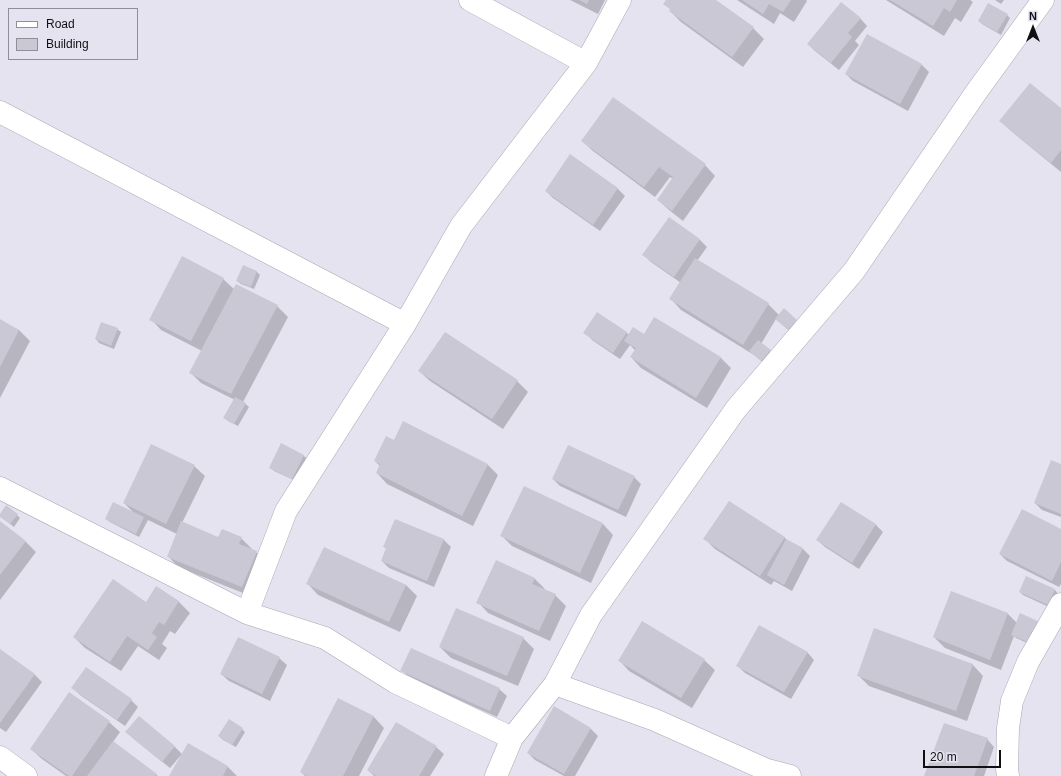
<!DOCTYPE html>
<style>
body{margin:0}
#map{position:relative;width:1061px;height:776px;overflow:hidden;background:#e5e3ef;font-family:Helvetica,sans-serif}
canvas{display:block}
.legend{position:absolute;left:8px;top:8px;width:130px;height:52px;box-sizing:border-box;background:#e5e3ef;border:1px solid #908e97;margin:0;padding:5px 7px;list-style:none;font-size:12px;color:#100f13}
.legend li{display:flex;align-items:center;gap:8px;height:20px}
.legend b{width:20px;border:1px solid #908e97}
.north{position:absolute;left:1013px;top:8px;width:40px;height:40px;-webkit-text-stroke:3px #e5e3ef;paint-order:stroke;rotate:0deg;font-size:11px;font-weight:700;line-height:16px;text-align:center;color:#100f13}
.north::after{content:'';display:block;margin:auto;width:14px;height:18px;background:#100f13;clip-path:polygon(50% 0,100% 100%,50% 72%,0 100%)}
.scale{position:absolute;left:923px;top:750px;width:78px;height:18px;box-sizing:border-box;border:2px solid #100f13;border-top:0;padding-left:5px;font-size:12px;line-height:14px;white-space:nowrap;color:#100f13;-webkit-text-stroke:3px #e5e3ef;paint-order:stroke}
</style>
<div id="map">
<canvas width="1061" height="776"></canvas>
<ul class="legend">
<li><b style="height:5px;background:#fff"></b>Road</li>
<li><b style="height:11px;background:#cac8d4"></b>Building</li>
</ul>
<div class="north">N</div>
<div class="scale">20 m</div>
</div>
<script>
const ctx = document.querySelector('canvas').getContext('2d');
ctx.lineJoin = 'round';
function fill(path, color) { ctx.fillStyle = color; ctx.fill(path, 'evenodd'); }
function stroke(path, color, width, dash) { ctx.strokeStyle = color; ctx.lineWidth = width; ctx.lineCap = dash ? 'butt' : 'round'; ctx.setLineDash(dash || []); ctx.stroke(path); }
fill(new Path2D(`
 M 570,0 L 605,0 L 598,14 Z
 M 667,0 L 714,0 L 753,28 L 764,39 L 743,67 L 681,22 L 670,11 L 671,10 Z
 M 737,0 L 806,0 L 807,1 L 794,22 L 780,13 L 774,24 Z
 M 886,0 L 970,0 L 973,2 L 961,22 L 955,18 L 944,36 Z
 M 995,0 L 1004,0 L 1001,4 Z
 M 1007,15 L 1010,18 L 1001,35 L 982,24 L 979,21 Z
 M 860,18 L 867,26 L 855,41 L 859,45 L 839,70 L 815,51 L 808,44 Z
 M 922,65 L 929,72 L 908,111 L 853,81 L 846,74 Z
 M 1061,109 L 1061,172 L 1011,131 L 1000,120 Z
 M 582,141 L 705,165 L 715,176 L 683,221 L 669,210 L 658,200 L 673,179 L 670,177 L 655,197 L 593,151 Z
 M 571,156 L 618,189 L 625,196 L 600,231 L 553,198 L 546,191 Z
 M 669,218 L 700,240 L 707,247 L 697,261 L 768,304 L 779,315 L 796,320 L 800,324 L 792,333 L 776,319 L 761,344 L 773,354 L 765,364 L 754,355 L 681,310 L 671,299 L 681,283 L 651,262 L 644,255 Z
 M 256,271 L 260,275 L 254,289 L 241,284 L 237,281 Z
 M 223,279 L 234,289 L 277,306 L 288,317 L 243,402 L 249,407 L 238,426 L 228,421 L 225,418 L 235,400 L 201,383 L 190,372 L 202,351 L 161,330 L 151,319 Z
 M 655,318 L 721,358 L 731,368 L 707,408 L 641,368 L 631,357 L 635,350 L 630,345 L 620,359 L 592,340 L 585,332 L 626,332 L 629,335 L 644,335 Z
 M 0,321 L 19,330 L 30,341 L 0,398 Z
 M 117,329 L 121,332 L 114,349 L 99,343 L 96,339 Z
 M 445,333 L 517,381 L 528,392 L 503,429 L 430,381 L 419,371 Z
 M 403,422 L 488,465 L 498,475 L 473,526 L 387,484 L 377,473 L 380,466 L 375,461 L 394,441 Z
 M 303,455 L 307,459 L 296,481 L 274,471 L 270,467 Z
 M 1061,465 L 1061,517 L 1042,510 L 1035,503 Z
 M 194,466 L 205,476 L 182,523 L 219,538 L 241,538 L 252,549 L 251,550 L 256,552 L 267,563 L 253,597 L 178,567 L 168,556 L 177,534 L 148,520 L 139,537 L 110,522 L 106,519 L 133,512 L 124,503 Z
 M 634,477 L 641,484 L 626,517 L 560,486 L 553,479 Z
 M 524,488 L 603,524 L 613,535 L 591,583 L 512,546 L 502,536 Z
 M 729,502 L 785,538 L 789,542 L 803,549 L 810,556 L 792,591 L 774,581 L 771,585 L 715,549 L 705,539 Z
 M 841,503 L 876,525 L 883,532 L 859,569 L 825,547 L 817,540 Z
 M 17,515 L 20,518 L 14,527 L 0,516 Z
 M 396,520 L 444,540 L 451,547 L 434,587 L 389,568 L 382,561 L 387,549 L 384,547 Z
 M 0,523 L 25,541 L 36,552 L 0,600 Z
 M 1061,530 L 1061,584 L 1059,587 L 1007,561 L 1000,554 Z
 M 324,548 L 406,585 L 417,596 L 400,632 L 318,595 L 308,584 Z
 M 1026,577 L 1055,590 L 1058,594 L 1051,608 L 1023,595 L 1020,592 Z
 M 534,578 L 545,589 L 544,590 L 555,595 L 566,606 L 550,641 L 488,613 L 478,602 Z
 M 157,587 L 179,602 L 190,613 L 175,634 L 170,631 L 162,644 L 167,648 L 159,660 L 138,646 L 121,671 L 85,648 L 74,637 L 146,603 Z
 M 952,592 L 1008,614 L 1017,623 L 1036,647 L 1016,638 L 1014,636 L 1001,670 L 945,648 L 934,637 Z
 M 874,630 L 973,665 L 983,676 L 967,721 L 869,686 L 858,675 Z
 M 523,638 L 534,649 L 518,686 L 451,658 L 440,647 Z
 M 0,650 L 35,675 L 42,682 L 6,732 L 0,728 Z
 M 807,652 L 814,660 L 791,699 L 745,673 L 738,666 Z
 M 279,658 L 287,665 L 270,701 L 229,681 L 221,674 Z
 M 619,660 L 704,660 L 715,670 L 692,708 L 629,671 Z
 M 402,670 L 499,689 L 507,696 L 497,717 L 409,678 Z
 M 73,688 L 131,700 L 138,707 L 125,726 L 80,695 Z
 M 338,699 L 374,717 L 384,728 L 359,776 L 305,776 L 301,772 Z
 M 554,708 L 591,729 L 598,736 L 575,776 L 564,776 L 535,760 L 528,753 Z
 M 109,722 L 120,732 L 113,742 L 158,776 L 66,776 L 42,759 L 31,749 Z
 M 242,729 L 245,732 L 236,747 L 223,740 L 219,736 Z
 M 134,739 L 175,747 L 182,754 L 170,768 Z
 M 987,739 L 994,747 L 984,776 L 925,776 Z
 M 188,745 L 228,767 L 237,776 L 170,776 Z
 M 436,747 L 444,754 L 430,776 L 374,776 L 368,770 Z`), '#0003');
fill(new Path2D(`
 M 579,0 L 589,0 L 587,4 Z
 M 666,0 L 716,0 L 754,27 L 732,57 L 669,11 L 670,9 L 663,4 Z
 M 742,0 L 791,0 L 783,12 L 769,4 L 763,14 Z
 M 890,0 L 957,0 L 950,12 L 944,8 L 933,26 Z
 M 841,2 L 861,18 L 848,33 L 852,37 L 831,63 L 807,44 Z
 M 988,3 L 1008,14 L 997,32 L 978,21 Z
 M 867,34 L 922,64 L 900,104 L 845,74 Z
 M 1030,83 L 1061,108 L 1061,150 L 1051,163 L 999,121 Z
 M 613,97 L 706,164 L 672,211 L 657,200 L 673,177 L 659,167 L 644,187 L 581,141 Z
 M 570,154 L 618,188 L 593,225 L 545,191 Z
 M 669,217 L 700,239 L 674,277 L 642,255 Z
 M 182,256 L 224,278 L 191,341 L 149,320 Z
 M 695,258 L 769,303 L 743,345 L 669,299 Z
 M 243,265 L 257,271 L 251,287 L 236,281 Z
 M 236,284 L 278,305 L 231,394 L 189,373 Z
 M 784,308 L 797,320 L 788,330 L 775,319 Z
 M 597,312 L 627,332 L 613,353 L 583,333 Z
 M 654,317 L 721,357 L 696,398 L 630,357 L 636,348 L 624,341 L 633,327 L 644,334 Z
 M 0,319 L 19,330 L 0,367 Z
 M 101,322 L 118,328 L 111,346 L 95,339 Z
 M 445,332 L 518,380 L 492,419 L 418,371 Z
 M 758,340 L 771,350 L 761,361 L 749,351 Z
 M 235,397 L 246,403 L 234,424 L 223,418 Z
 M 403,421 L 488,464 L 462,516 L 376,473 L 380,464 L 374,461 L 386,436 L 394,440 Z
 M 281,443 L 304,455 L 292,479 L 269,468 Z
 M 151,444 L 195,465 L 166,524 L 123,503 Z
 M 568,445 L 635,476 L 618,510 L 552,479 Z
 M 1051,460 L 1061,464 L 1061,514 L 1034,503 Z
 M 524,486 L 603,523 L 580,573 L 500,536 Z
 M 729,501 L 785,537 L 760,576 L 703,539 Z
 M 113,502 L 144,517 L 136,534 L 105,519 Z
 M 841,502 L 876,524 L 852,563 L 816,540 Z
 M 6,505 L 18,514 L 10,524 L 0,517 L 0,514 Z
 M 1022,509 L 1061,529 L 1061,562 L 1052,581 L 999,554 Z
 M 395,519 L 444,539 L 427,581 L 381,561 L 386,548 L 383,547 Z
 M 0,521 L 26,541 L 0,575 Z
 M 181,521 L 218,537 L 222,529 L 242,537 L 239,544 L 257,551 L 242,587 L 167,557 Z
 M 786,539 L 803,548 L 784,585 L 767,575 Z
 M 324,547 L 406,585 L 389,622 L 306,584 Z
 M 496,560 L 535,578 L 532,584 L 556,594 L 539,631 L 476,603 Z
 M 1026,576 L 1055,589 L 1048,605 L 1019,592 Z
 M 113,579 L 146,602 L 156,586 L 179,601 L 164,625 L 159,622 L 152,633 L 157,637 L 148,650 L 127,636 L 110,662 L 73,637 Z
 M 951,591 L 1008,613 L 990,660 L 933,637 Z
 M 456,608 L 524,637 L 507,676 L 439,647 Z
 M 1020,613 L 1042,623 L 1032,644 L 1011,635 Z
 M 642,621 L 705,659 L 681,698 L 618,661 Z
 M 759,625 L 808,652 L 784,692 L 736,666 Z
 M 874,628 L 973,664 L 956,711 L 857,676 Z
 M 238,637 L 280,657 L 262,694 L 220,674 Z
 M 411,648 L 500,688 L 490,711 L 400,671 Z
 M 0,649 L 35,674 L 0,723 Z
 M 86,667 L 132,699 L 117,720 L 71,688 Z
 M 69,692 L 110,721 L 72,776 L 69,776 L 30,749 Z
 M 338,698 L 374,716 L 343,776 L 307,776 L 300,772 Z
 M 554,706 L 591,728 L 564,774 L 527,753 Z
 M 139,716 L 175,746 L 162,762 L 125,732 Z
 M 229,719 L 243,728 L 232,745 L 218,736 Z
 M 396,722 L 437,746 L 419,776 L 376,776 L 367,770 Z
 M 944,723 L 988,738 L 974,776 L 924,776 Z
 M 113,741 L 157,774 L 155,776 L 87,776 Z
 M 188,743 L 228,766 L 223,776 L 169,776 Z`), '#cac8d4');
const minor = new Path2D(`
 M 470,0 L 586,63
 M 0,112 L 405,324
 M 0,488 L 247,613 L 325,638 L 395,682 L 512,738
 M 247,613 L 286,511 L 405,324 L 461,226 L 586,63 L 620,0
 M 555,684 L 655,720 L 767,770 L 790,776
 M 0,757 L 26,776
 M 496,776 L 512,738 L 555,684 L 591,615 L 736,409 L 854,271 L 977,91 L 1043,0
 M 1008,776 L 1007,769 L 1008,728 L 1012,701 L 1028,662 L 1061,604`);
stroke(minor, '#aaa7b3', 23);
stroke(minor, '#fff', 22);
</script>
